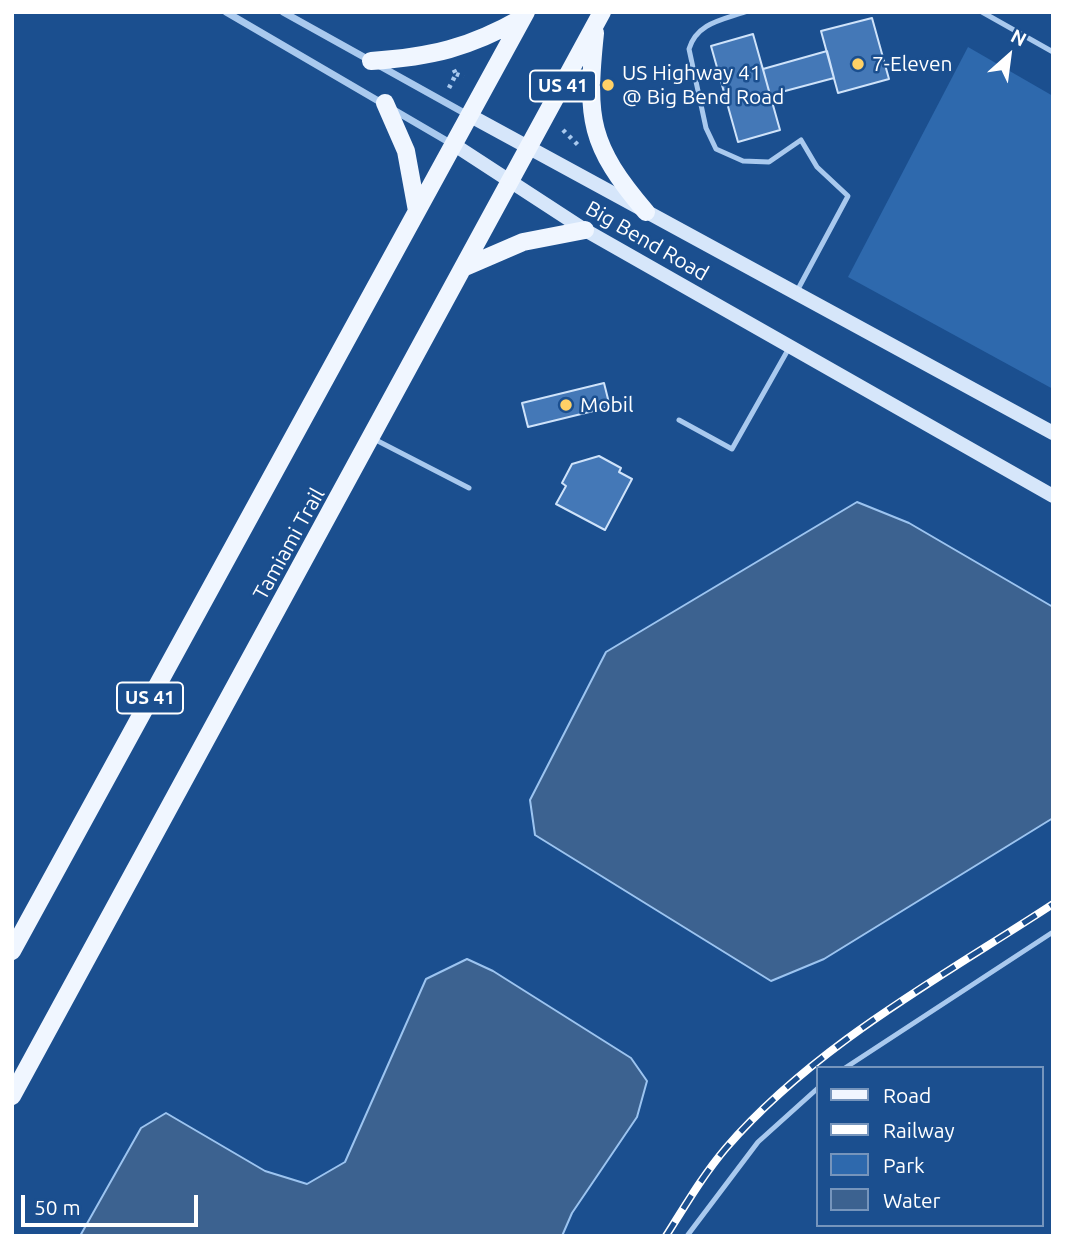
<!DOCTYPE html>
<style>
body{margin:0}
#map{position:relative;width:1065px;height:1248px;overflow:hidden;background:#1b4f8f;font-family:Ubuntu,sans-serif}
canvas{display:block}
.frame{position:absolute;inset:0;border:14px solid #fff;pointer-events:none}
.legend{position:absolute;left:816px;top:1066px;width:228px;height:161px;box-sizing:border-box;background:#1b4f8f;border:2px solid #7695bc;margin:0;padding:9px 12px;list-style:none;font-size:21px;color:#fff}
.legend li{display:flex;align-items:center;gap:14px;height:35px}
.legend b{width:35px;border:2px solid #7695bc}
.north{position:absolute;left:974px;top:21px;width:70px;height:70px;-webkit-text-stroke:5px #1b4f8f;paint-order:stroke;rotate:28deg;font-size:19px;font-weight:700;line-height:28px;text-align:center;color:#fff}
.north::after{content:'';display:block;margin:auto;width:24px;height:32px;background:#fff;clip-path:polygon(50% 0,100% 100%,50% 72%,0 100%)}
.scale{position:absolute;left:21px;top:1195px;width:177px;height:32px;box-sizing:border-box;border:4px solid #fff;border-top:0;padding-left:9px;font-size:21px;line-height:24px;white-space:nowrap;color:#fff;-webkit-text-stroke:5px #1b4f8f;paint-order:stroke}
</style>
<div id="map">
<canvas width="1065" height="1248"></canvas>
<div class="frame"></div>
<ul class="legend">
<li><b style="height:9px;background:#f0f6ff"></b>Road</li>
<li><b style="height:9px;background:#fff"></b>Railway</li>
<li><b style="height:19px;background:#2e69ad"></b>Park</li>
<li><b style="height:19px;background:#3c6290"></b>Water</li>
</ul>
<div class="north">N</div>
<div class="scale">50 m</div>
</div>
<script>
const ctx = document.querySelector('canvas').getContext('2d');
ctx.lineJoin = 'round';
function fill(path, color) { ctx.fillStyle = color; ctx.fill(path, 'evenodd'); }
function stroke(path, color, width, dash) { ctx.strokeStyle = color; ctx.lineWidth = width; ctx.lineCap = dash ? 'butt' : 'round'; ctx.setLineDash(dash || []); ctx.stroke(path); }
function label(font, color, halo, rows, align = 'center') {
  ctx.font = font + ' Ubuntu,sans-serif'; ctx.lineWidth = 5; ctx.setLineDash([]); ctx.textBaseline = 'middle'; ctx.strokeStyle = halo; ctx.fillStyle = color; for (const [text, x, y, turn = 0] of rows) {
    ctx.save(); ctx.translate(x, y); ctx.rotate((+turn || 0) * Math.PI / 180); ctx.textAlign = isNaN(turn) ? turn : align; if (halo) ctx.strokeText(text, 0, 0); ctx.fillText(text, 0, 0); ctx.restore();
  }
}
fill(new Path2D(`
 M 968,47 L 1053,96 L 1053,389 L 848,277 Z`), '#2e69ad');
const water = new Path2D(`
 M 857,502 L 909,523 L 1053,607 L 1053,818 L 824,959 L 771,981 L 535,835 L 530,800 L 606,652 Z
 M 467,959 L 493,971 L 631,1058 L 647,1081 L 637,1117 L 572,1213 L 562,1236 L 80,1236 L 141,1128 L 166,1113 L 265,1171 L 307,1184 L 345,1162 L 426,979 Z`);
fill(water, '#3c6290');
stroke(water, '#9cc4f0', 2);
const building = new Path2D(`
 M 872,18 L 889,79 L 838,93 L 821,31 Z
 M 753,34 L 780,130 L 738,142 L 711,46 Z
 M 827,51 L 834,78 L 770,95 L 763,69 Z
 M 604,383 L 610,407 L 528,427 L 522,403 Z
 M 599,456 L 621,468 L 619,472 L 632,479 L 605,530 L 556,504 L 566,486 L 562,483 L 572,464 Z`);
fill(building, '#4478b7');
stroke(building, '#cfe3fa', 2);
stroke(new Path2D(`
 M 456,74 L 464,77
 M 449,88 L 456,74 L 453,68
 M 563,130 L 581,148`), '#a9c9ee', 4.5, [3.5, 5]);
stroke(new Path2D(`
 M 745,12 C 722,20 697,23 689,49 L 706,128 L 716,149 L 743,161 L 769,162 L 801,140 L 817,167 L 848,196 L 797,291
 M 982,12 L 1053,52
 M 679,420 L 732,449 L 789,348
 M 372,438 L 469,488
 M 845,1068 L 1053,932
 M 687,1236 L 758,1142 L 818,1088`), '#a9c9ee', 5);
stroke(new Path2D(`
 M 226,12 L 452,144
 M 283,12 L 468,115`), '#a9c9ee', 7);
stroke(new Path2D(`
 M 469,115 L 1053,433
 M 453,144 L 585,230 L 1053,496`), '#d6e6fa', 14);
stroke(new Path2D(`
 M 595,33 C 586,119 589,145 646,212
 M 371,61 C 431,57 469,48 522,18
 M 385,103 L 406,151 L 417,211
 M 465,267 L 523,242 L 585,230
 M 12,951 L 526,12
 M 12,1096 L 602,12`), '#f0f6ff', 18);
const rail = new Path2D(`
 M 666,1236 C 685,1206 703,1175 726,1148 C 815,1045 940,978 1053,904`);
stroke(rail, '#fff', 8);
stroke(rail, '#1b4f8f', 5, [16]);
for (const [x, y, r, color] of [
 [858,64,7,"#ffd166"],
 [608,85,7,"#ffd166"],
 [566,405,7,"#ffd166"]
]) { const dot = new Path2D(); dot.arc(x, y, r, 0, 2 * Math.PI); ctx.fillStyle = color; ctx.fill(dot); stroke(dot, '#1b4f8f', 2.5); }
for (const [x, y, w] of [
 [563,86,66],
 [150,698,66]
]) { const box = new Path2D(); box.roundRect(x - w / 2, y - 15.5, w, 31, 5); ctx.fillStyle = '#1b4f8f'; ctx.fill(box); stroke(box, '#fff', 2); }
label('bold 19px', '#fff', null, [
 ["US 41",563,86],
 ["US 41",150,698]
]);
label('21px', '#fff', '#1b4f8f', [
 ["7-Eleven",872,64],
 ["US Highway 41",622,73],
 ["@ Big Bend Road",622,97],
 ["Mobil",580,405]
], 'left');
label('21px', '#fff', '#1b4f8f', [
 ["Big Bend Road",647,241,30],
 ["Tamiami Trail",289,544,-61]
]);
</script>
